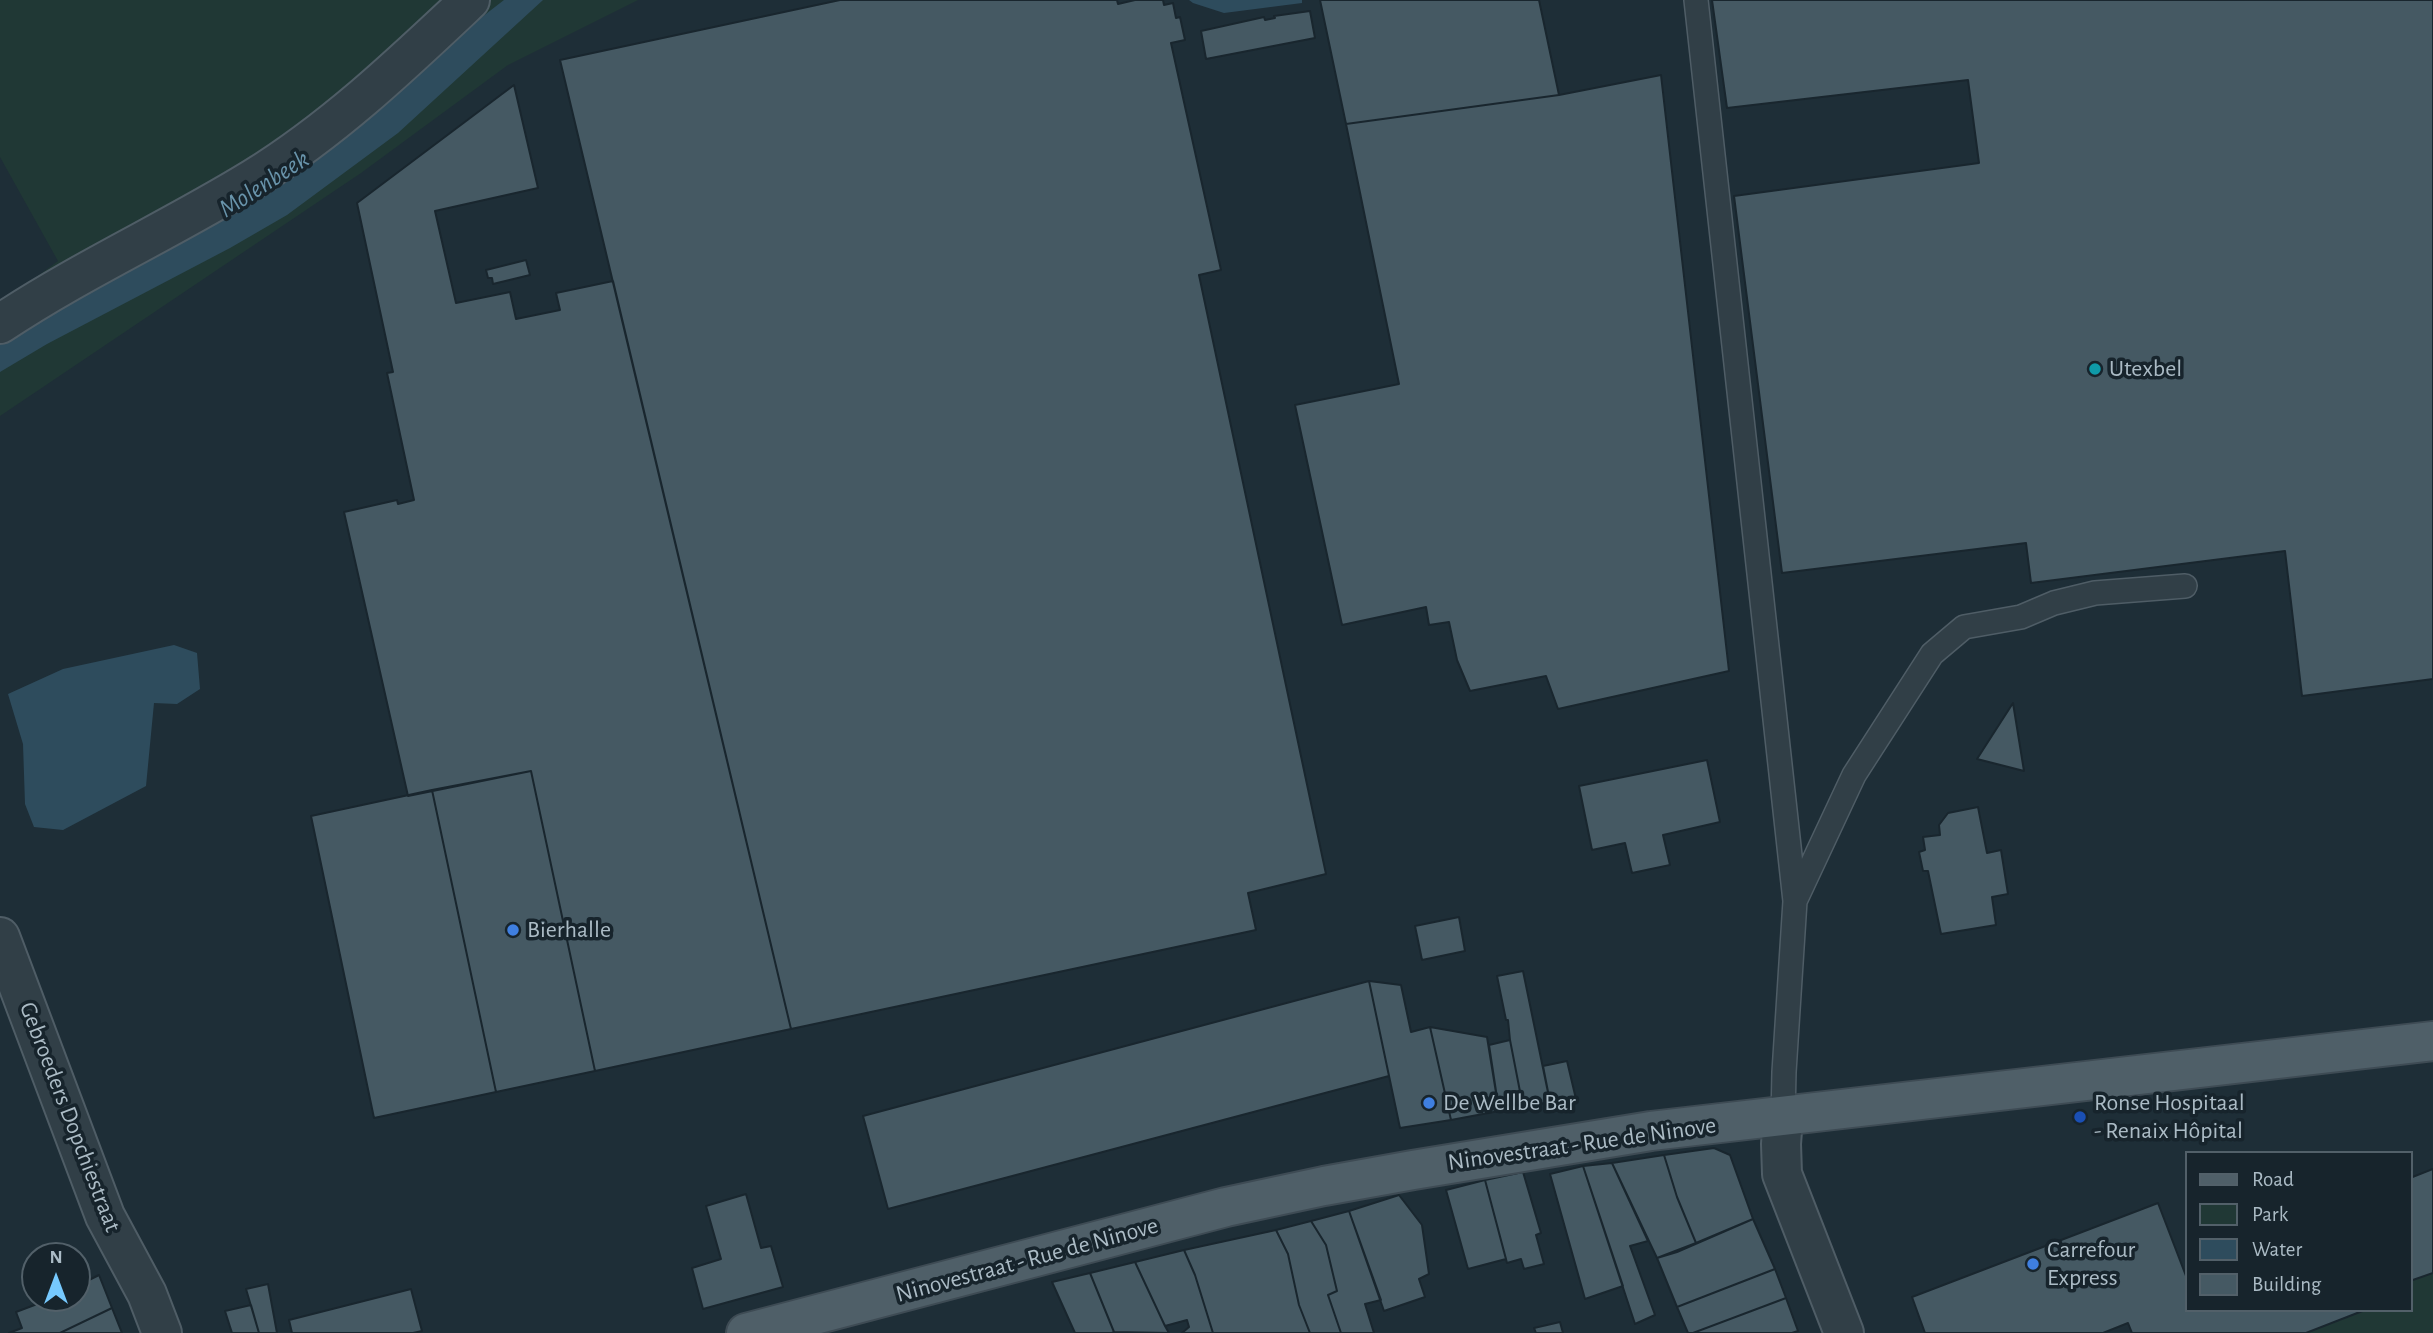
<!DOCTYPE html>
<meta charset="utf-8">
<style>
body{margin:0}
#map{position:relative;width:2433px;height:1333px;overflow:hidden;background:#1e2e37;font-family:"Alegreya Sans",sans-serif}
canvas{display:block}
.legend{position:absolute;left:2185px;top:1151px;width:228px;height:161px;box-sizing:border-box;background:#17242c;border:2px solid #526069;margin:0;padding:9px 12px;list-style:none;font-size:21px;color:#abbbc5}
.legend li{display:flex;align-items:center;gap:14px;height:35px}
.legend b{width:35px;border:2px solid #526069}
.north{position:absolute;left:21px;top:1242px;width:70px;height:70px;box-sizing:border-box;background:#17242c;border:2px solid #526069;border-radius:50%;rotate:0deg;font-size:19px;font-weight:700;line-height:28px;text-align:center;color:#abbbc5}
.north::after{content:'';display:block;margin:auto;width:24px;height:32px;background:#76c9fe;clip-path:polygon(50% 0,100% 100%,50% 72%,0 100%)}
</style>
<div id="map">
<canvas width="2433" height="1333"></canvas>
<ul class="legend">
<li><b style="height:9px;background:#4f5f68"></b>Road</li>
<li><b style="height:19px;background:#203835"></b>Park</li>
<li><b style="height:19px;background:#2e4c5d"></b>Water</li>
<li><b style="height:19px;background:#455963"></b>Building</li>
</ul>
<div class="north">N</div>
</div>
<script>
const ctx = document.querySelector('canvas').getContext('2d');
ctx.lineJoin = 'round';
function fill(path, color) { ctx.fillStyle = color; ctx.fill(path, 'evenodd'); }
function stroke(path, color, width, dash) { ctx.strokeStyle = color; ctx.lineWidth = width; ctx.lineCap = dash ? 'butt' : 'round'; ctx.setLineDash(dash || []); ctx.stroke(path); }
function label(font, color, halo, rows, align = 'center') {
  ctx.font = font + ' "Alegreya Sans",sans-serif'; ctx.lineWidth = 7; ctx.setLineDash([]); ctx.textBaseline = 'middle'; ctx.strokeStyle = halo; ctx.fillStyle = color; for (const [text, x, y, turn = 0] of rows) {
    ctx.save(); ctx.translate(x, y); ctx.rotate((+turn || 0) * Math.PI / 180); ctx.textAlign = isNaN(turn) ? turn : align; if (halo) ctx.strokeText(text, 0, 0); ctx.fillText(text, 0, 0); ctx.restore();
  }
}
fill(new Path2D(`
 M 0,0 L 638,0 L 508,65 L 361,173 L 0,416 L 0,304 L 58,261 L 0,157 Z
 M 2433,1273 L 2433,1333 L 2306,1333 L 2365,1310 L 2410,1310 L 2410,1281 Z`), '#203835');
fill(new Path2D(`
 M 504,0 L 543,0 L 398,133 L 287,215 L 230,248 L 47,344 L 0,372 L 0,338 L 434,54 Z
 M 1189,0 L 1302,0 L 1302,3 L 1224,13 L 1193,3 Z
 M 174,645 L 197,653 L 200,689 L 177,704 L 154,703 L 146,786 L 63,830 L 34,827 L 25,804 L 23,744 L 8,694 L 63,669 Z`), '#2e4c5d');
const building = new Path2D(`
 M 840,0 L 1117,0 L 1118,4 L 1135,0 L 1163,0 L 1164,5 L 1173,3 L 1176,18 L 1180,17 L 1185,40 L 1171,43 L 1221,270 L 1199,275 L 1326,874 L 1248,893 L 1256,930 L 791,1029 L 560,60 Z
 M 1320,0 L 1539,0 L 1559,95 L 1346,124 Z
 M 1712,0 L 2433,0 L 2433,679 L 2302,696 L 2285,551 L 2031,583 L 2026,543 L 1782,573 L 1734,196 L 1979,163 L 1968,80 L 1727,108 Z
 M 1310,11 L 1315,38 L 1206,59 L 1201,31 L 1264,17 L 1265,20 L 1275,18 L 1274,16 Z
 M 1661,75 L 1729,671 L 1558,709 L 1546,676 L 1470,691 L 1457,660 L 1449,622 L 1429,625 L 1426,607 L 1342,625 L 1295,405 L 1399,384 L 1346,124 L 1559,95 Z
 M 514,85 L 538,188 L 435,211 L 456,303 L 510,292 L 516,319 L 560,310 L 556,293 L 613,281 L 791,1029 L 595,1071 L 531,771 L 408,796 L 344,512 L 397,500 L 398,504 L 414,500 L 387,373 L 393,372 L 357,203 Z
 M 526,260 L 530,275 L 493,284 L 492,278 L 488,278 L 486,270 Z
 M 2013,703 L 2024,771 L 1977,759 Z
 M 1707,760 L 1720,822 L 1663,835 L 1670,865 L 1632,873 L 1625,843 L 1592,850 L 1579,786 Z
 M 531,771 L 595,1071 L 496,1092 L 432,790 Z
 M 432,790 L 496,1092 L 374,1118 L 311,816 Z
 M 1978,807 L 1987,853 L 2001,850 L 2008,894 L 1992,897 L 1996,925 L 1941,934 L 1928,871 L 1923,871 L 1919,852 L 1925,850 L 1923,837 L 1940,835 L 1939,825 L 1948,813 Z
 M 1459,917 L 1465,951 L 1422,960 L 1415,926 Z
 M 1523,971 L 1550,1102 L 1523,1107 L 1510,1040 L 1508,1020 L 1506,1020 L 1497,976 Z
 M 1369,981 L 1401,985 L 1411,1032 L 1430,1027 L 1451,1120 L 1400,1128 Z
 M 1369,981 L 1389,1076 L 888,1209 L 863,1116 Z
 M 1430,1027 L 1487,1037 L 1499,1111 L 1451,1120 Z
 M 1510,1040 L 1523,1107 L 1499,1111 L 1489,1045 Z
 M 1567,1061 L 1576,1099 L 1550,1102 L 1543,1066 Z
 M 1714,1148 L 1730,1155 L 1753,1219 L 1696,1243 L 1677,1197 L 1664,1155 Z
 M 1664,1155 L 1677,1197 L 1696,1243 L 1657,1258 L 1612,1163 Z
 M 1612,1163 L 1648,1241 L 1630,1246 L 1655,1315 L 1635,1324 L 1583,1166 Z
 M 1583,1166 L 1623,1286 L 1585,1299 L 1550,1174 Z
 M 2433,1169 L 2433,1273 L 2410,1281 L 2410,1178 Z
 M 1523,1172 L 1541,1233 L 1536,1235 L 1544,1264 L 1524,1269 L 1521,1259 L 1507,1263 L 1485,1180 Z
 M 1485,1180 L 1506,1259 L 1468,1269 L 1446,1190 Z
 M 746,1194 L 761,1248 L 771,1246 L 783,1287 L 703,1309 L 692,1268 L 721,1259 L 706,1206 Z
 M 1399,1195 L 1422,1225 L 1429,1274 L 1419,1279 L 1425,1297 L 1384,1311 L 1349,1211 Z
 M 2158,1203 L 2186,1276 L 2186,1310 L 2365,1310 L 2306,1333 L 2132,1333 L 2128,1323 L 2103,1333 L 1925,1333 L 1912,1297 Z
 M 1349,1211 L 1381,1300 L 1365,1304 L 1374,1333 L 1341,1333 L 1328,1295 L 1337,1291 L 1326,1245 L 1311,1221 Z
 M 1753,1219 L 1775,1269 L 1677,1307 L 1657,1258 L 1677,1252 Z
 M 1311,1221 L 1326,1245 L 1337,1291 L 1328,1295 L 1341,1333 L 1310,1333 L 1299,1305 L 1288,1254 L 1276,1230 Z
 M 1276,1230 L 1288,1254 L 1299,1305 L 1310,1333 L 1213,1333 L 1195,1275 L 1184,1250 Z
 M 1184,1250 L 1195,1275 L 1213,1333 L 1182,1333 L 1189,1327 L 1187,1320 L 1165,1326 L 1135,1262 Z
 M 1135,1262 L 1165,1326 L 1169,1333 L 1114,1332 L 1090,1273 Z
 M 1775,1269 L 1786,1298 L 1693,1333 L 1688,1333 L 1677,1307 Z
 M 1090,1273 L 1114,1332 L 1112,1333 L 1075,1333 L 1052,1282 Z
 M 99,1275 L 112,1308 L 60,1333 L 9,1333 L 22,1328 L 16,1312 L 53,1298 L 77,1298 L 77,1286 Z
 M 268,1284 L 277,1333 L 259,1333 L 246,1289 Z
 M 411,1289 L 422,1331 L 413,1333 L 292,1333 L 289,1320 Z
 M 1786,1298 L 1798,1331 L 1792,1333 L 1693,1333 Z
 M 251,1305 L 259,1333 L 232,1333 L 225,1311 Z
 M 112,1308 L 122,1333 L 60,1333 Z
 M 1560,1322 L 1563,1333 L 1536,1333 L 1534,1328 Z`);
fill(building, '#455963');
stroke(building, '#19262e', 2);
const service = new Path2D(`
 M 1696,0 L 1795,901
 M 1783,1117 L 1784,1072 L 1795,901 L 1854,775 L 1932,654 L 1964,627 L 2021,617 L 2054,603 L 2095,593 L 2185,586`);
const minor = new Path2D(`
 M 0,324 C 81,270 170,230 253,179 C 334,129 402,64 470,0
 M 0,937 L 105,1216 L 147,1294 L 162,1333`);
const tertiary = new Path2D(`
 M 1783,1117 L 1781,1144 L 1782,1174 L 1844,1333`);
const primary = new Path2D(`
 M 746,1333 L 1226,1207 L 1324,1186 L 1413,1170 L 1651,1131 L 2433,1041`);
stroke(service, '#4f5d66', 26);
stroke(minor, '#4f5d66', 42);
stroke(tertiary, '#4f5d66', 42);
stroke(primary, '#3e4b54', 42);
stroke(service, '#313f47', 23);
stroke(minor, '#313f47', 38);
stroke(tertiary, '#313f47', 38);
stroke(primary, '#4f5f68', 38);
for (const [x, y, r, color] of [
 [2095,369,7,"#0f9aa8"],
 [513,930,7,"#3f7fe0"],
 [1429,1103,7,"#3f7fe0"],
 [2080,1117,7,"#1a4fb4"],
 [2033,1264,7,"#3f7fe0"]
]) { const dot = new Path2D(); dot.arc(x, y, r, 0, 2 * Math.PI); ctx.fillStyle = color; ctx.fill(dot); stroke(dot, '#17242c', 2.5); }
label('24px', '#abbbc5', '#17242c', [
 ["Utexbel",2109,369],
 ["Bierhalle",527,930],
 ["De Wellbe Bar",1443,1103],
 ["Ronse Hospitaal",2094,1103],
 ["- Renaix Hôpital",2094,1131],
 ["Carrefour",2047,1250],
 ["Express",2047,1278]
], 'left');
label('24px', '#abbbc5', '#17242c', [
 ["Gebroeders Dopchiestraat",70,1117,69],
 ["Ninovestraat - Rue de Ninove",1582,1144,-8],
 ["Ninovestraat - Rue de Ninove",1027,1260,-15]
]);
label('italic 26px', '#6994ab', '#17242c', [
 ["Molenbeek",264,184,-33]
]);
</script>
